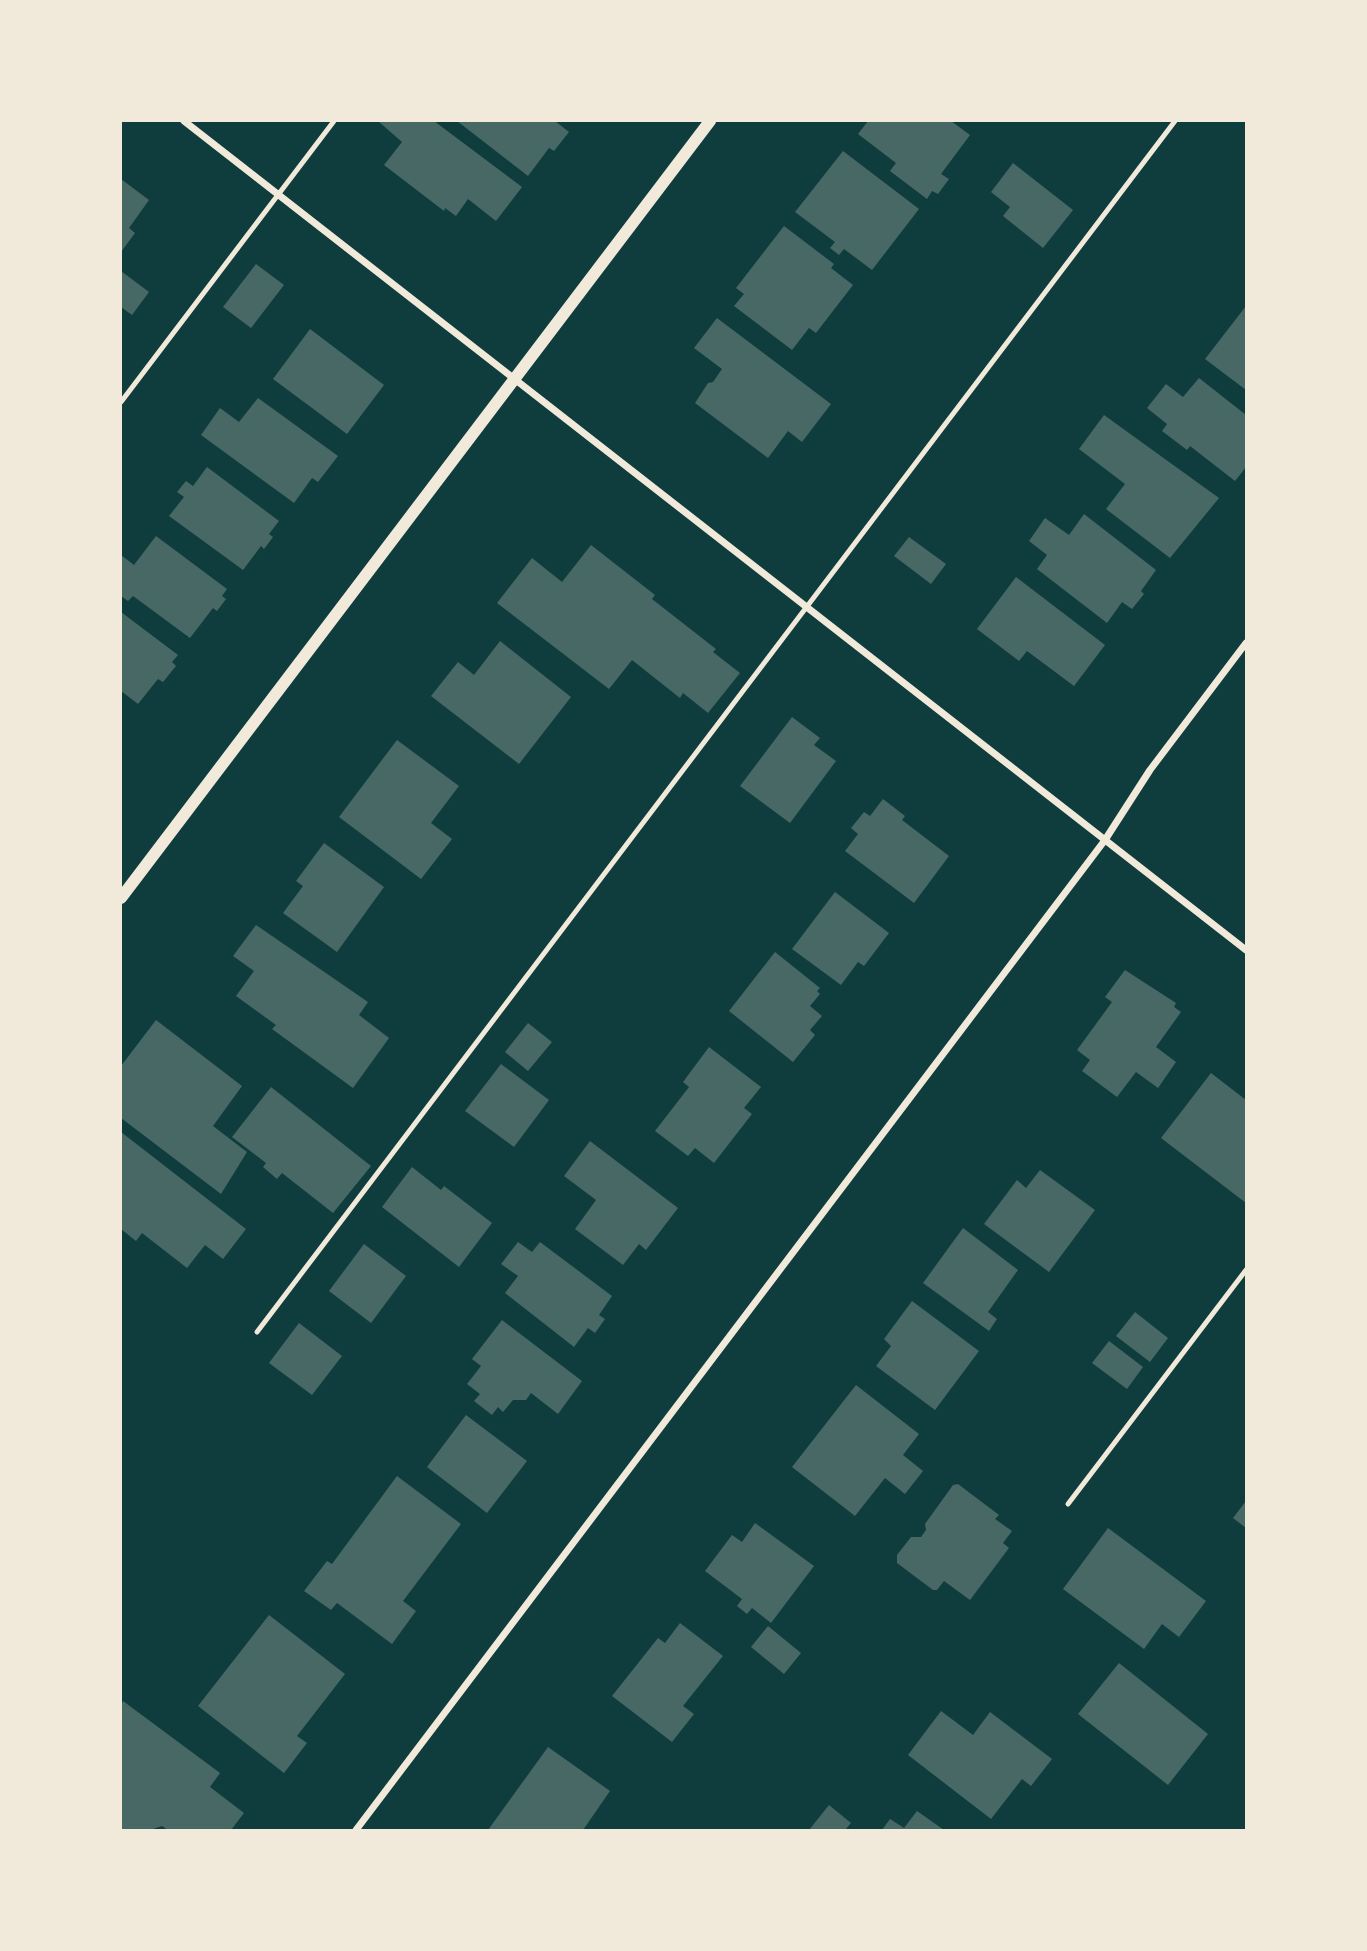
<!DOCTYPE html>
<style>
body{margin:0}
#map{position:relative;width:1367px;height:1951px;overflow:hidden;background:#0f3d3e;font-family:Jost,sans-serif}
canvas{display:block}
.frame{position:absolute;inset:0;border:122px solid #f1e9da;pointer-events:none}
</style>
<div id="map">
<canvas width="1367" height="1951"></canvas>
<div class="frame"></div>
</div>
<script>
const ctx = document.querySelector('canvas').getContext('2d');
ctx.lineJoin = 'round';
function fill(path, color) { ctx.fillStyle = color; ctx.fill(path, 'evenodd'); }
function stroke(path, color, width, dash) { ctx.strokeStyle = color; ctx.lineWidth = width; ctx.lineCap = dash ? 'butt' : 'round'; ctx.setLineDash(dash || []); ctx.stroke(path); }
fill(new Path2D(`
 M 378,121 L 434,121 L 522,187 L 496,221 L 468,199 L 456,216 L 445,208 L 444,211 L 384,165 L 402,142 Z
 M 457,121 L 555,121 L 569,132 L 554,151 L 549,148 L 528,176 Z
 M 868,121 L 951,121 L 970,135 L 941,174 L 949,179 L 938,194 L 932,191 L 927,199 L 890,171 L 896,163 L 858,134 Z
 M 843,151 L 919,209 L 872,270 L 844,249 L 839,255 L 830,248 L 835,242 L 795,212 Z
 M 1013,163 L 1073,210 L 1043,248 L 1003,216 L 1010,207 L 991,192 Z
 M 121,179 L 149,200 L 129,228 L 135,233 L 121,252 Z
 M 784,226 L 834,264 L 831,268 L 853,285 L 816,333 L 809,328 L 792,350 L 734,306 L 744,294 L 736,288 Z
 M 256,264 L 284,285 L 251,328 L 223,307 Z
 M 121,271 L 149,292 L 132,315 L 121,307 Z
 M 1246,306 L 1246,390 L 1205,359 Z
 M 717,318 L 831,404 L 802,442 L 788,431 L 768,458 L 695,403 L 708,383 L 713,382 L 722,369 L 694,348 Z
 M 310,329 L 384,385 L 347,434 L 273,379 Z
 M 1199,378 L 1246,415 L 1246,467 L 1235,481 L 1190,446 L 1187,450 L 1162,431 L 1167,424 L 1147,408 L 1166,384 L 1183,397 Z
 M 258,398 L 338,456 L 318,482 L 312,478 L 294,503 L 201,435 L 220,408 L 239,422 Z
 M 1104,415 L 1219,498 L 1170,558 L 1106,509 L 1125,484 L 1079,449 Z
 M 207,467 L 279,521 L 269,534 L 273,537 L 264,549 L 261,546 L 243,570 L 169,516 L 184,497 L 177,492 L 186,481 L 193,486 Z
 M 1084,514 L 1156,570 L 1141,591 L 1144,594 L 1132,609 L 1122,602 L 1107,623 L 1037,569 L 1047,555 L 1029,541 L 1045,518 L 1069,535 Z
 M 156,536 L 227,589 L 222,596 L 226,599 L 217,611 L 213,608 L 190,638 L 133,596 L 128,601 L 121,596 L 121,555 L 134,565 Z
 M 909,537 L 946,564 L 931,584 L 894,556 Z
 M 591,545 L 655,595 L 652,599 L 716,649 L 713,652 L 740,673 L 708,713 L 683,693 L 680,698 L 632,660 L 609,689 L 497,603 L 532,558 L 562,582 Z
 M 1016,577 L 1105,645 L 1074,686 L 1027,651 L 1019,661 L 977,629 Z
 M 121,612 L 178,655 L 172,662 L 176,666 L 163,682 L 158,679 L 138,704 L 121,691 Z
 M 500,641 L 571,697 L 519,764 L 431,696 L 458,662 L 474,675 Z
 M 792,717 L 820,738 L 814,745 L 836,761 L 790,823 L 740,786 Z
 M 397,740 L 459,786 L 431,823 L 452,839 L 421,879 L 339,817 Z
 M 883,799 L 905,816 L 902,820 L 949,856 L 914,903 L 845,851 L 858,834 L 851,828 L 864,812 L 870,816 Z
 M 324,843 L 384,887 L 337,952 L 283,913 L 303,886 L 296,881 Z
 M 835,892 L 889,933 L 864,966 L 858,962 L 841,985 L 792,949 Z
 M 256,925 L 368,1002 L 359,1015 L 389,1038 L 353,1088 L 272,1029 L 276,1025 L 236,996 L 254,971 L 233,956 Z
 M 775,952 L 820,988 L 817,991 L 820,994 L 810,1006 L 822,1016 L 810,1030 L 815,1035 L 793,1062 L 729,1011 Z
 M 1125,970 L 1176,1003 L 1174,1007 L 1181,1012 L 1156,1047 L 1176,1062 L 1158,1088 L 1136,1072 L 1117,1097 L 1082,1071 L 1090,1060 L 1077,1050 L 1112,1002 L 1105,997 Z
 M 156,1020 L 242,1086 L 213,1126 L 247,1152 L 221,1194 L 121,1118 L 121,1066 Z
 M 528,1023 L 552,1042 L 528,1071 L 505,1052 Z
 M 709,1047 L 761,1087 L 744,1108 L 752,1114 L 714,1163 L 695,1148 L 688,1156 L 655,1131 L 689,1087 L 683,1082 Z
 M 501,1064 L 549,1100 L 514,1147 L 465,1111 Z
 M 1211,1073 L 1246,1100 L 1246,1203 L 1161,1138 Z
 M 271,1087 L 371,1166 L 333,1213 L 282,1173 L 277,1179 L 263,1167 L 266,1163 L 232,1137 Z
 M 121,1132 L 246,1229 L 223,1259 L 205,1245 L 187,1268 L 142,1233 L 136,1241 L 121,1229 Z
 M 590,1141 L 678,1208 L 646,1250 L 639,1244 L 623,1265 L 575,1229 L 596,1200 L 564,1176 Z
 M 412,1167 L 441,1190 L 444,1186 L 492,1223 L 459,1267 L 382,1207 Z
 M 1040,1170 L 1095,1210 L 1049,1272 L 984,1224 L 1017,1180 L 1026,1188 Z
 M 963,1228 L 1018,1270 L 988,1312 L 997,1319 L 989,1331 L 923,1283 Z
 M 518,1242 L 532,1252 L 540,1242 L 612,1296 L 599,1315 L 605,1319 L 595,1333 L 588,1328 L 574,1347 L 505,1293 L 518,1276 L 501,1264 Z
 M 364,1244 L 406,1276 L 371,1323 L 329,1291 Z
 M 912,1301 L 979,1351 L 935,1410 L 876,1366 L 891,1346 L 884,1339 Z
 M 1135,1312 L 1168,1338 L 1150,1362 L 1116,1336 Z
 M 502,1320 L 582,1381 L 558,1414 L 531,1393 L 526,1400 L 513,1400 L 503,1412 L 498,1407 L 492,1415 L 474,1401 L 480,1394 L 467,1384 L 481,1366 L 472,1359 Z
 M 299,1323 L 342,1356 L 312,1395 L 269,1363 Z
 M 1109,1341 L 1143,1367 L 1127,1389 L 1092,1363 Z
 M 856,1385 L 919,1434 L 903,1455 L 923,1471 L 905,1494 L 885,1478 L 855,1516 L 792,1467 Z
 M 466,1415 L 527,1461 L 487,1513 L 427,1467 Z
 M 397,1476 L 461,1524 L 403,1601 L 416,1611 L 392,1644 L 337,1603 L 331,1610 L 304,1591 L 327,1561 L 332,1564 Z
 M 958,1484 L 999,1515 L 995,1519 L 1012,1531 L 1003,1543 L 1009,1548 L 970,1600 L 944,1581 L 937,1590 L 933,1590 L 897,1563 L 897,1555 L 911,1537 L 921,1537 L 926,1530 L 925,1524 L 953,1485 Z
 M 1246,1501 L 1246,1528 L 1233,1518 Z
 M 755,1523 L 814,1566 L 771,1623 L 752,1608 L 747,1614 L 737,1606 L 742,1599 L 705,1571 L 732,1535 L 742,1542 Z
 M 1108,1528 L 1206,1601 L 1179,1637 L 1162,1624 L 1144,1649 L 1063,1589 Z
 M 269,1615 L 345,1674 L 297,1736 L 307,1743 L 284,1773 L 198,1706 Z
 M 680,1623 L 723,1656 L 683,1706 L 694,1714 L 672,1742 L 612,1696 L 658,1638 L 665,1643 Z
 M 768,1626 L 801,1653 L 784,1674 L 751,1647 Z
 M 1119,1663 L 1208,1734 L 1168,1785 L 1078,1714 Z
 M 123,1701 L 220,1773 L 210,1787 L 244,1813 L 231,1830 L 168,1830 L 162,1826 L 150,1830 L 121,1830 L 121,1705 Z
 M 941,1711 L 973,1735 L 990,1712 L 1052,1759 L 1031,1786 L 1022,1779 L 991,1819 L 908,1755 Z
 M 548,1747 L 610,1791 L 583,1830 L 488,1830 Z
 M 829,1805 L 851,1823 L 845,1830 L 809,1830 Z
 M 917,1811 L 944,1830 L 882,1830 L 890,1819 L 904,1828 Z`), '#486865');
stroke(new Path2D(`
 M 121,402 L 334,121
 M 257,1332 L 1175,121
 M 1068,1504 L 1246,1270`), '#f1e9da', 5);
stroke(new Path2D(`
 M 184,121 L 1246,950
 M 356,1830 L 1105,840 L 1150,770 L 1246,643`), '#f1e9da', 7);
stroke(new Path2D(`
 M 121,898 L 710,121`), '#f1e9da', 12);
</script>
